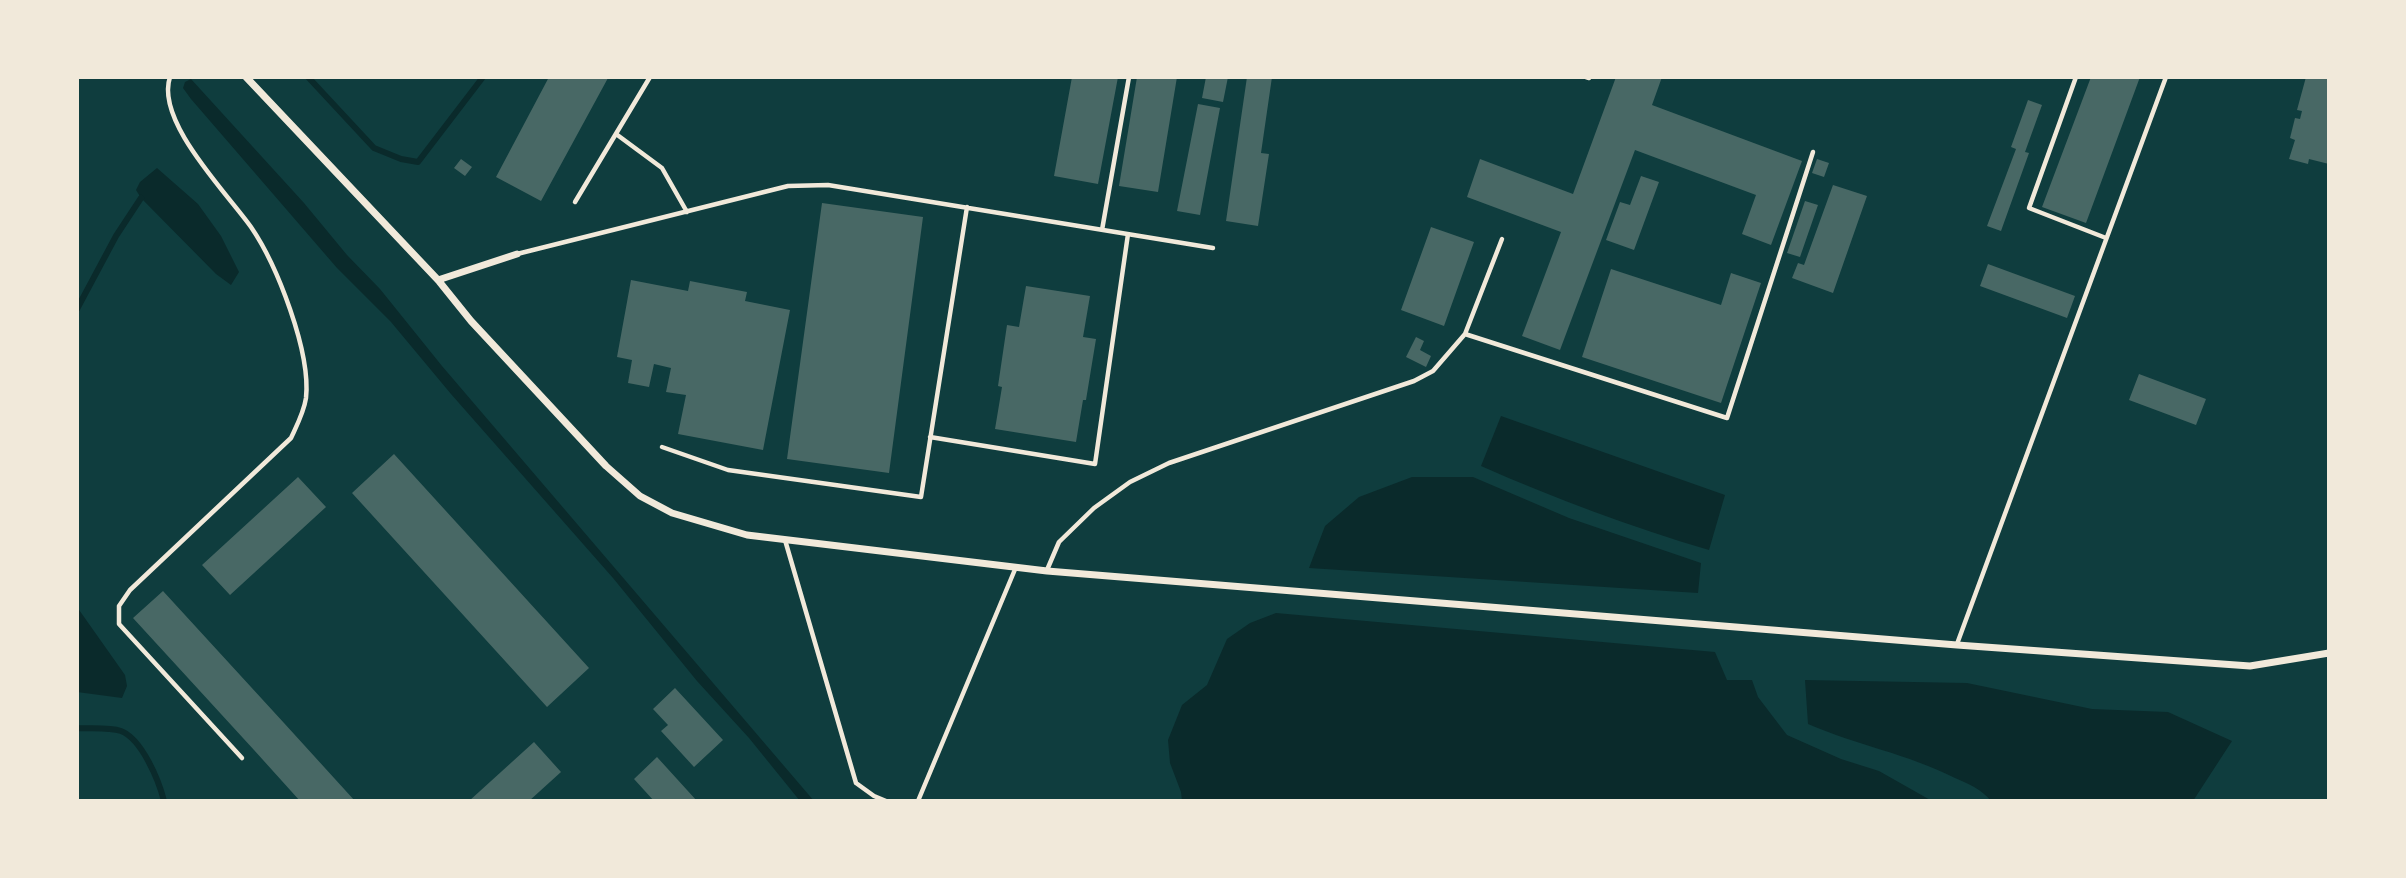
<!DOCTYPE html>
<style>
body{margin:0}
#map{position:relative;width:2406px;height:878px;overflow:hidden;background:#0f3d3e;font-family:"Alegreya Sans",sans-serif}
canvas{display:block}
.frame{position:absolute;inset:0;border:79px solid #f1e9da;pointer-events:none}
</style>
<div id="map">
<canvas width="2406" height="878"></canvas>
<div class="frame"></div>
</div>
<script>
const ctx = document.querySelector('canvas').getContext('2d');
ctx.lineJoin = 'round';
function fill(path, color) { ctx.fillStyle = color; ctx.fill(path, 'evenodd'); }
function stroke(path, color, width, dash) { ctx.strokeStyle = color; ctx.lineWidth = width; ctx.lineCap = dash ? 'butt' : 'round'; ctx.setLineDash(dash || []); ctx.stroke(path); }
fill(new Path2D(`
 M 191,79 L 304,203 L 347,255 L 380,289 L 442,366 L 814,801 L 800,801 L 749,738 L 697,681 L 613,578 L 451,394 L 391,322 L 337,268 L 191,99 L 183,88 L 185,82 Z
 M 157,168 L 198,204 L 221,236 L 239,272 L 231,285 L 216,274 L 141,198 L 136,190 L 140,182 Z
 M 1501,416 L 1725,495 L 1709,550 C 1631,527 1556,499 1481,466 Z
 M 1412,477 L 1473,477 L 1569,518 L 1701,563 L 1698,593 L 1309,568 L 1325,526 L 1359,497 Z
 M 77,607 L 125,675 L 127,686 L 122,698 L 77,692 Z
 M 1276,613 L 1715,652 L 1727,680 L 1752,680 L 1758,697 L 1787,735 L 1841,759 L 1879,771 L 1932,801 L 1182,801 L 1181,792 L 1170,763 L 1168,740 L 1182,705 L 1207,685 L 1227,639 L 1250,623 Z
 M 1805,680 L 1967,683 L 2092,709 L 2168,712 L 2232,741 L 2193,801 L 1991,801 C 1981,789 1969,784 1955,778 C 1908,754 1856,745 1808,724 Z`), '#0a2a2b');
stroke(new Path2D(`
 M 308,77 L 374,148 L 401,159 L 418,162 L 483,77
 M 77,309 L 116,236 L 141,198
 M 77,728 C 91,729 109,727 121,731 C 142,739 159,781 164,801`), '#0a2a2b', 6);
fill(new Path2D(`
 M 549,77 L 608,78 L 541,201 L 496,177 Z
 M 1072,77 L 1118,77 L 1098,184 L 1054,176 Z
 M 1137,77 L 1177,77 L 1158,192 L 1119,186 Z
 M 1206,77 L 1228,77 L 1223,102 L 1202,98 Z
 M 1247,77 L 1272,77 L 1261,153 L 1269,154 L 1258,226 L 1226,221 Z
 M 1616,77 L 1662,77 L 1652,105 L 1802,161 L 1771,245 L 1742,234 L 1756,195 L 1635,150 L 1560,350 L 1522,336 L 1561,232 L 1467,197 L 1480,159 L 1573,194 Z
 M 2091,77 L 2140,77 L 2086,223 L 2042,207 Z
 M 2306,77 L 2329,77 L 2329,164 L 2309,159 L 2308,164 L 2289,159 L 2295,140 L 2290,138 L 2295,118 L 2300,119 L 2302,111 L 2297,110 Z
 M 2028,100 L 2042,105 L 2025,152 L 2029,153 L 2001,231 L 1987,226 L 2016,149 L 2011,147 Z
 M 1198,104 L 1220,108 L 1200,215 L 1177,211 Z
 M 461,159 L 472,167 L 465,176 L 454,168 Z
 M 1817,159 L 1829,163 L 1824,177 L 1812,173 Z
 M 1641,176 L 1659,182 L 1634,250 L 1606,240 L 1620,202 L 1630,205 Z
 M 1833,185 L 1867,196 L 1833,293 L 1792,278 L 1798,263 L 1804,265 Z
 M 1805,201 L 1818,205 L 1800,257 L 1787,253 Z
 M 822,203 L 923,217 L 889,473 L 787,459 Z
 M 1431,227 L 1474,242 L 1444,326 L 1401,310 Z
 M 1988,264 L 2075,296 L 2067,318 L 1980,286 Z
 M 1611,269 L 1721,305 L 1731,273 L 1761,283 L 1721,403 L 1582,357 Z
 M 631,280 L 688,291 L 690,281 L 747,292 L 745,301 L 790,310 L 763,450 L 678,434 L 686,395 L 666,392 L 671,368 L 654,364 L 649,387 L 628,383 L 632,360 L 617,357 Z
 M 1026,286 L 1090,296 L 1083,337 L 1096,339 L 1086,400 L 1083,400 L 1076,442 L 995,429 L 1002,387 L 998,386 L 1007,325 L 1019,327 Z
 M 1416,337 L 1424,341 L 1420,350 L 1431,356 L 1426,367 L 1406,357 Z
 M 2139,374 L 2206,399 L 2196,425 L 2129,400 Z
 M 394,454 L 589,668 L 547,707 L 352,493 Z
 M 298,477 L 326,507 L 230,595 L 202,565 Z
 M 163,591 L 284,723 L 355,801 L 300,801 L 254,750 L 133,618 Z
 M 675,688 L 723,740 L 694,767 L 661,731 L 668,725 L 653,709 Z
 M 534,742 L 561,772 L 529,801 L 469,801 Z
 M 657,757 L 697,801 L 654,801 L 634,779 Z`), '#486865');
stroke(new Path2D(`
 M 170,77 C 155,121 227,193 251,227 C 277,265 311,352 306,398 C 304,412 297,425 291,438 L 130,590 L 119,606 L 119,624 L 242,758
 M 1586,77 L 1589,78
 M 2076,77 L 2029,208 L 2106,238
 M 616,134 L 662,168 L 687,212
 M 575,202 L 650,77
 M 1102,230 L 1129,77
 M 517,254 L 788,186 L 828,185 L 1213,248
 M 1465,334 L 1727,418 L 1813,152
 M 930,437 L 1095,464 L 1128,234
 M 662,447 L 728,470 L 921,497 L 967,207
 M 785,540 L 856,783 L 874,796 L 886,801
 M 1047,570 L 1059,542 L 1094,508 L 1130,482 L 1169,463 L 1414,381 L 1433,371 L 1465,334 L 1502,239
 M 1957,644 L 2166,77
 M 918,801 L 1016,567`), '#f1e9da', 4.5);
stroke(new Path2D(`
 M 246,77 L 438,280 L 471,321 L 606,466 L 640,496 L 672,513 L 747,535 L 1047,571 L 1957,645 L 2250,666 L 2329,653
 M 438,280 L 517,254`), '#f1e9da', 7);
</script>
